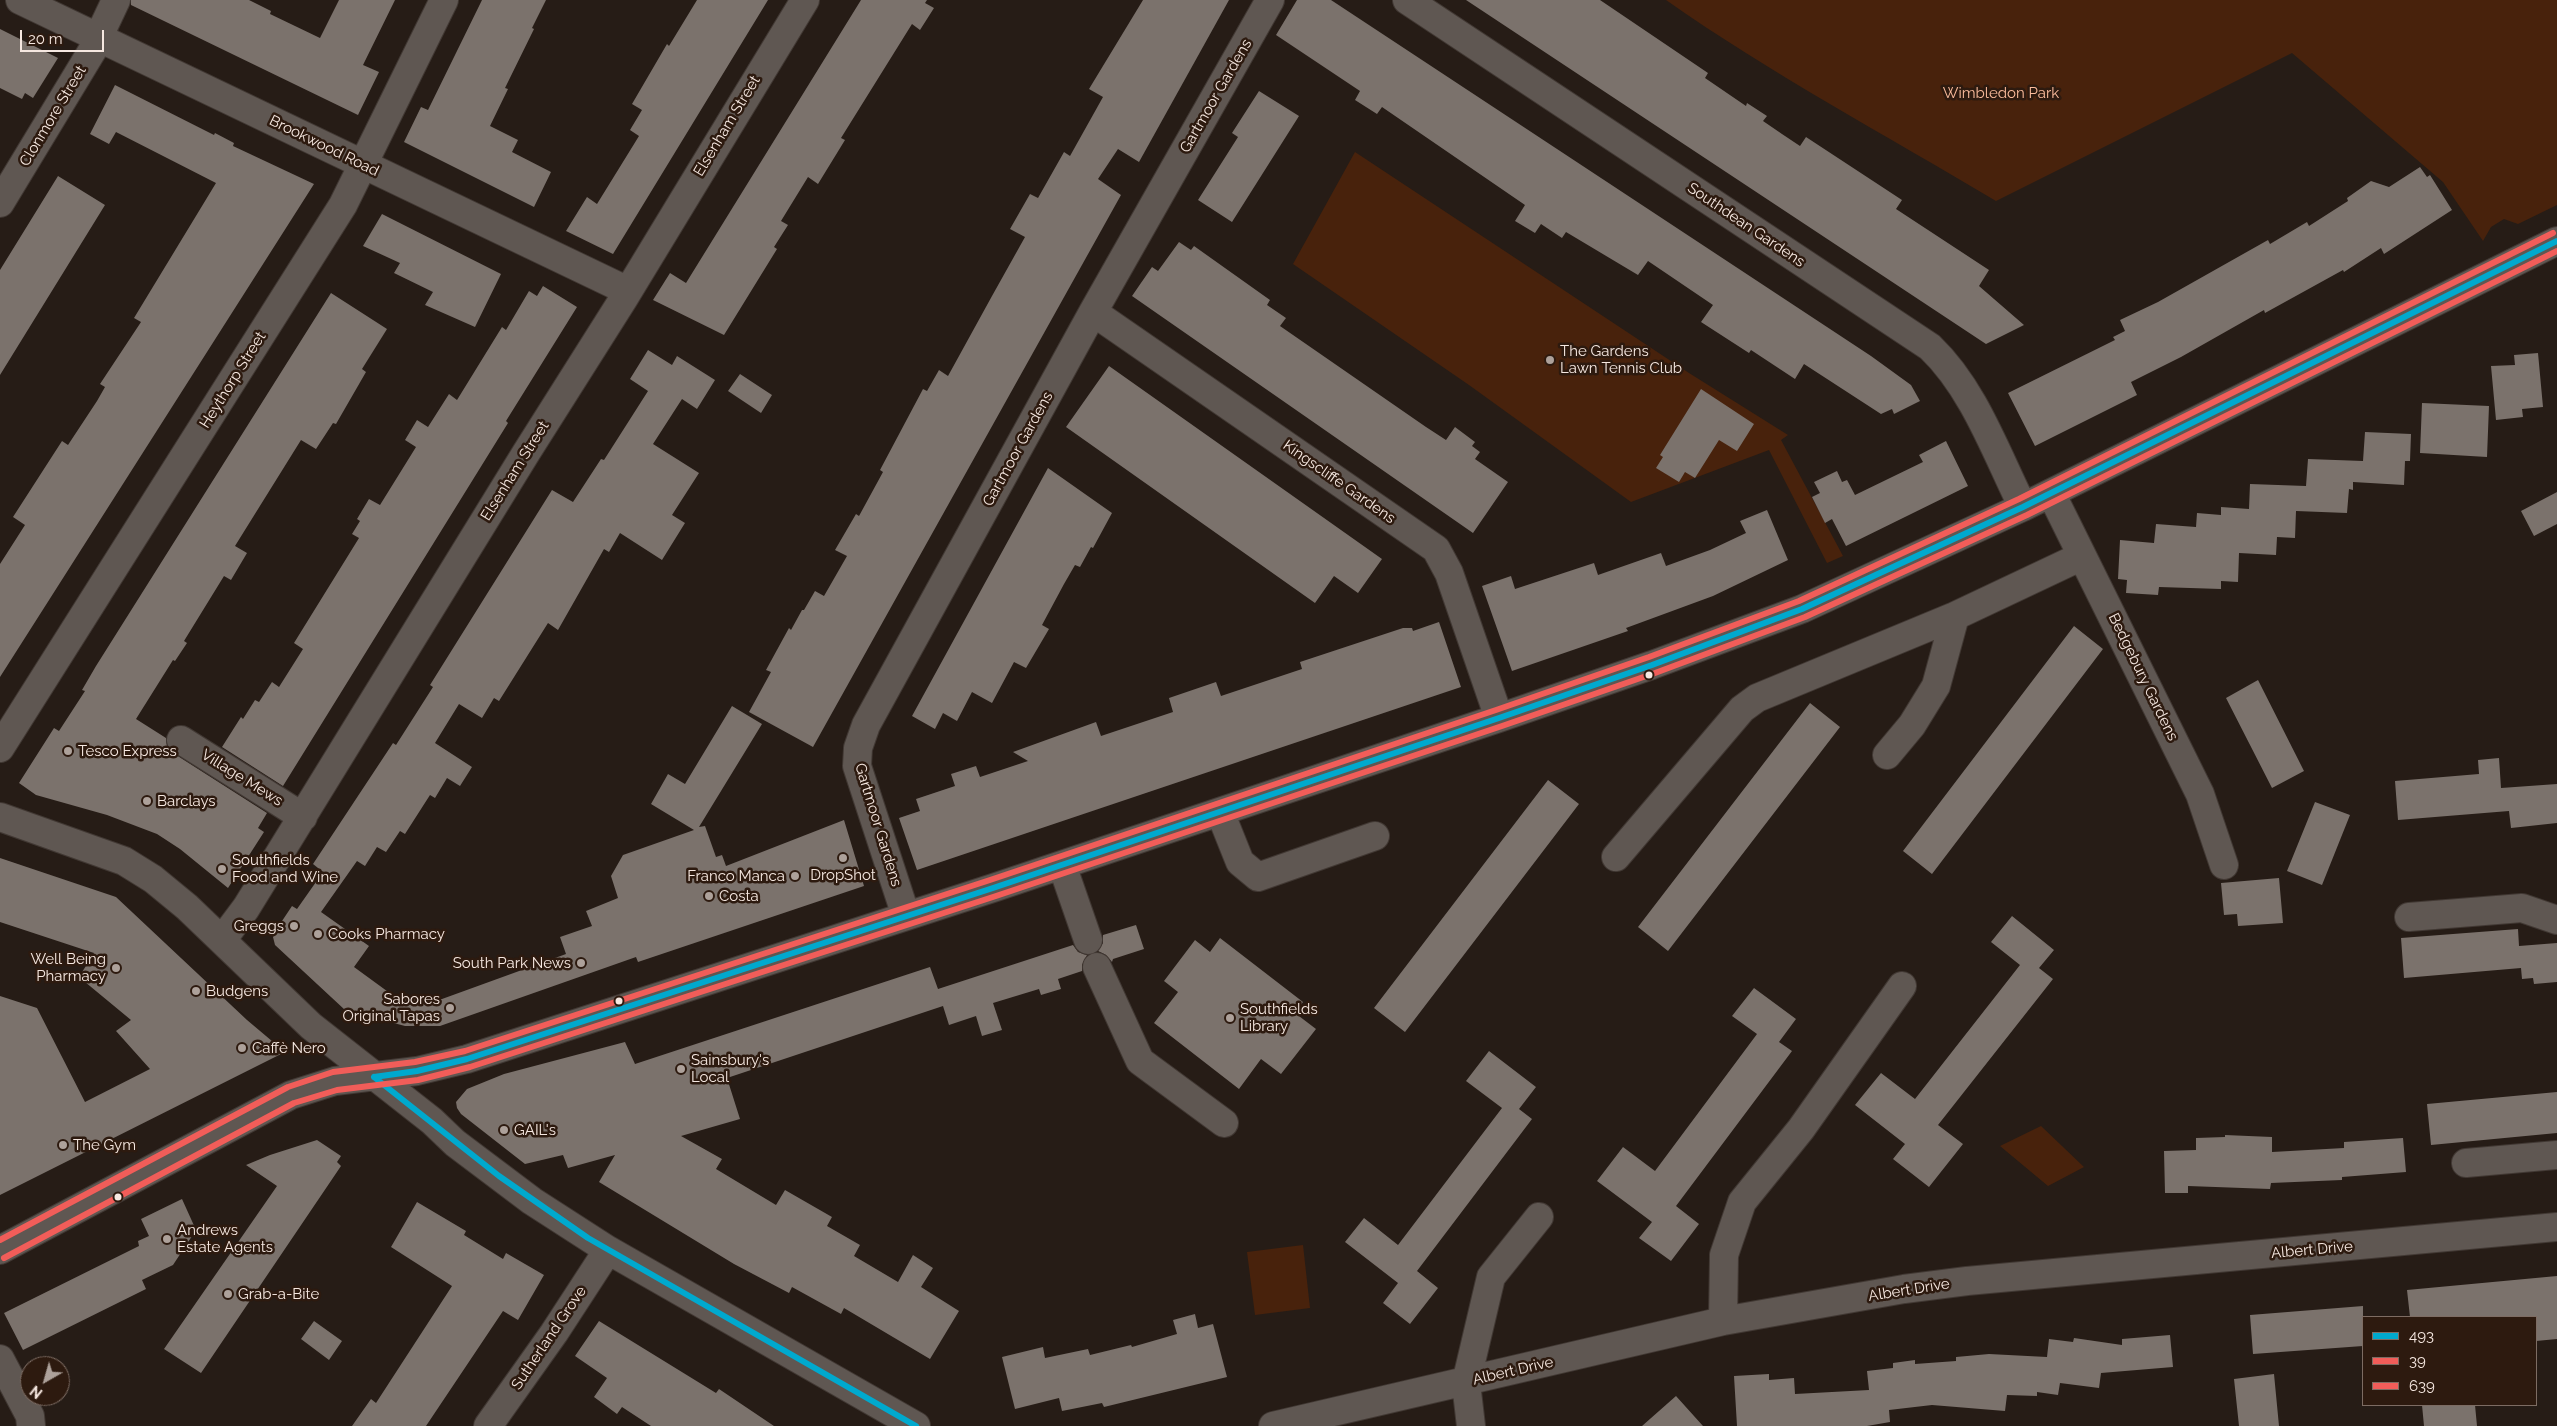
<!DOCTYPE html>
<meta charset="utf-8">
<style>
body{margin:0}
#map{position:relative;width:2557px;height:1426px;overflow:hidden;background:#261c16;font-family:Raleway,sans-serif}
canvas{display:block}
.legend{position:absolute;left:2362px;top:1316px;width:175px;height:90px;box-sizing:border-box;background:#2d1a0f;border:1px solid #7d6c63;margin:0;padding:6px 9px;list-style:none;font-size:15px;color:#f6e8e1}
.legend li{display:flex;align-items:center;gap:10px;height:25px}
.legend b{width:25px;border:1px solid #7d6c63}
.north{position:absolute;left:20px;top:1356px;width:50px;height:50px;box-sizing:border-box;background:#2d1a0f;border:1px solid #7d6c63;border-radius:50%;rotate:218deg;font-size:14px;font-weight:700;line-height:20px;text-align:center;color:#f6e8e1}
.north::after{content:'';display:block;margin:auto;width:18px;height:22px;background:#ada19a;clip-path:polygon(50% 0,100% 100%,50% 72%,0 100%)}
.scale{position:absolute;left:20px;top:30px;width:84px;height:22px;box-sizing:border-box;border:2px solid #f6e8e1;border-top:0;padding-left:6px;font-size:15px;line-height:18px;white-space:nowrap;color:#f6e8e1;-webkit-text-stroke:4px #2d1a0f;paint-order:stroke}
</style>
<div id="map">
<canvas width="2557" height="1426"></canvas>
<ul class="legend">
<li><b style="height:6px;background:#00a9ce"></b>493</li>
<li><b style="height:6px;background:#f15d59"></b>39</li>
<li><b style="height:6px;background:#f15d59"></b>639</li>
</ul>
<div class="north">N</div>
<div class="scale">20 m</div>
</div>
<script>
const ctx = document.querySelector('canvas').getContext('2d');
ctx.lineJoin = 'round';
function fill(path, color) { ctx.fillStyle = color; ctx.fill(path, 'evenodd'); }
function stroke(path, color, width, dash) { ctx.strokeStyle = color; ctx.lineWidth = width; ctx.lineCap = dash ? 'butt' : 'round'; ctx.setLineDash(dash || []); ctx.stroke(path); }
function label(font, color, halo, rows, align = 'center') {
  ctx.font = font + ' Raleway,sans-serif'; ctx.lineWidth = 5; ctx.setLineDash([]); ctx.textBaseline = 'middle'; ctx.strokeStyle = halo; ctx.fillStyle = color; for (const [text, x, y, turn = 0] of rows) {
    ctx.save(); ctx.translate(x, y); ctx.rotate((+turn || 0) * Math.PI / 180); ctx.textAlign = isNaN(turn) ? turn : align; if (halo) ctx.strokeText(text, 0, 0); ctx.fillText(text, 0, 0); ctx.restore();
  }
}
fill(new Path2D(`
 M 1666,0 L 2557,0 L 2557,205 L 2518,224 L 2504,219 L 2491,227 L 2483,241 L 2443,182 L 2292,53 L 1996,201 C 1886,135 1771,74 1666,0 Z
 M 1355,152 L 1689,373 L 1788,435 L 1781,440 L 1843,556 L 1827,563 L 1769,450 L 1631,502 L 1469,385 L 1293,264 Z
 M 2041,1126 L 2084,1167 L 2048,1186 L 2000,1146 Z
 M 1303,1245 L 1310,1308 L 1255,1315 L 1247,1252 Z`), '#48220c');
fill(new Path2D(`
 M 131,0 L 249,0 L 271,11 L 270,14 L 320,38 L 339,0 L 395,0 L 363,65 L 379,72 L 358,115 L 131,5 Z
 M 482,0 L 546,0 L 532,28 L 534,29 L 505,88 L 508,89 L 490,126 L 518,140 L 512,152 L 551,172 L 534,207 L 404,142 L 421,107 L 428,110 Z
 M 697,0 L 768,0 L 613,254 L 566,231 L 587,197 L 597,204 L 639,136 L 630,130 L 642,110 L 632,104 L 667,44 L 669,46 Z
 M 861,0 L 927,0 L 925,3 L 934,8 L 920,30 L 912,24 L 841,138 L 845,140 L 818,184 L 808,177 L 781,221 L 788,225 L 774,247 L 777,249 L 724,335 L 653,300 L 670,273 L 686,283 Z
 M 1143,0 L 1229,0 L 1139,162 L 1118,149 L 1098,179 L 1121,195 L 813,747 L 749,712 L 771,672 L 766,670 L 789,628 L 791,630 L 802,610 L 804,610 L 815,591 L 824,596 L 847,556 L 835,550 L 856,514 L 859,516 L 883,472 L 880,470 L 923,389 L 927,391 L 939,370 L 948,376 L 992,296 L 1025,237 L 1010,229 L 1030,194 L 1038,198 L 1064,152 L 1070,156 L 1103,97 L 1089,89 Z
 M 1297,0 L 1331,0 L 1871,356 L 1911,385 L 1920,401 L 1894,414 L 1892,409 L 1881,414 L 1804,364 L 1795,379 L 1751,350 L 1749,353 L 1701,322 L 1713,305 L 1648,261 L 1638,275 L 1566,232 L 1562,238 L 1541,224 L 1535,233 L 1515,221 L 1525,205 L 1382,107 L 1377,114 L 1355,100 L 1360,91 L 1276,35 Z
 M 1466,0 L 1600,0 L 1708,73 L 1705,78 L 1746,106 L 1747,103 L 1767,116 L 1763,121 L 1782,134 L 1800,146 L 1806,137 L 1902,200 L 1896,209 L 1989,270 L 1979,286 L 2024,325 L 1986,344 Z
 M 0,29 L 58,58 L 33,98 L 25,93 L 22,99 L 0,88 Z
 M 115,85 L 214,135 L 215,133 L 234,143 L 233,146 L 314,184 L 0,677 L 0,564 L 25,525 L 13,517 L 62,441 L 68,445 L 97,401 L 105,387 L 100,384 L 141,322 L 134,318 L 216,183 L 116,132 L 109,144 L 90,134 Z
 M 1259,91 L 1299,116 L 1232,222 L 1198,200 L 1238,137 L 1232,133 Z
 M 2420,167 L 2427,177 L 2430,175 L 2452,210 L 2384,254 L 2381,248 L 2344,272 L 2343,270 L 2265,313 L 2264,310 L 2181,357 L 2131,382 L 2137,395 L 2035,446 L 2008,393 L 2115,340 L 2113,337 L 2125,331 L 2120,320 L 2158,302 L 2268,240 L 2270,244 L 2307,222 L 2309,226 L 2348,201 L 2347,198 L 2371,181 L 2389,187 Z
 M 58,176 L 105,205 L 0,375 L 0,270 Z
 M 382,214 L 501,274 L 475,327 L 425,305 L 433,292 L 394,273 L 400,263 L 363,246 Z
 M 1179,242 L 1191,250 L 1194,246 L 1270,300 L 1267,305 L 1286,318 L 1280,326 L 1426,427 L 1446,440 L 1455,427 L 1475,442 L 1472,446 L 1480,452 L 1475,459 L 1508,482 L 1473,533 L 1132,296 L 1152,267 L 1158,271 Z
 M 543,286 L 577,307 L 506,421 L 508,423 L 283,786 L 222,747 L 241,717 L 243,719 L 255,700 L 259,702 L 272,682 L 279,687 L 303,649 L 294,643 L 359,538 L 352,534 L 360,521 L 357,519 L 369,499 L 380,505 L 416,447 L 405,440 L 417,420 L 428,427 L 449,394 L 457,400 L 502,327 L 506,330 L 529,291 L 537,296 Z
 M 331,293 L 387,329 L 362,369 L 366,372 L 336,424 L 333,423 L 316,449 L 301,440 L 235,546 L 247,553 L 231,580 L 224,576 L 184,641 L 187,643 L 175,661 L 173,660 L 136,719 L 166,738 L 167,747 L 173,753 L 267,813 L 258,828 L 264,832 L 228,888 L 180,849 L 157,834 L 107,815 L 36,795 L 19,783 L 54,728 L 59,731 L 85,691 L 82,690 L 96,666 Z
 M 648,350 L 672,365 L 677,356 L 715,380 L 697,409 L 682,399 L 653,444 L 699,473 L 672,515 L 685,523 L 662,560 L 620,533 L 609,552 L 604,549 L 558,630 L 548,623 L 499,701 L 494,698 L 482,718 L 459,704 L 435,743 L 472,767 L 460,786 L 447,778 L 435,798 L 430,795 L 405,834 L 400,831 L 386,852 L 377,847 L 365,866 L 357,861 L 321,912 L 369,946 L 354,967 L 391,994 L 405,998 L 442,999 L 566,954 L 560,937 L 592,926 L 586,911 L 618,898 L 611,876 L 623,855 L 694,830 L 651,804 L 668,774 L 685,784 L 732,706 L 762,724 L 699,827 L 705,826 L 716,857 L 722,855 L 726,866 L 844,820 L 864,886 L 638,962 L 636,957 L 440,1026 L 405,1026 L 345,1010 L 275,945 L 273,937 L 276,930 L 292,906 L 297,909 L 323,872 L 313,864 L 393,743 L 396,745 L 433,687 L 430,685 L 552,490 L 573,502 L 601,459 L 604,460 L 648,391 L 630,379 Z
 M 2538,353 L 2543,407 L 2522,409 L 2523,417 L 2496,420 L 2491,366 L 2515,365 L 2514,355 Z
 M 1109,366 L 1382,559 L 1358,593 L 1334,576 L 1315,603 L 1066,427 Z
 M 740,374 L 772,395 L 761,413 L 728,391 Z
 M 1701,389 L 1754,424 L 1737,451 L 1719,440 L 1695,478 L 1685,472 L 1679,482 L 1656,468 L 1663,457 L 1660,455 Z
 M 2422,403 L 2489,406 L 2487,457 L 2420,453 Z
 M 2365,432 L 2411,434 L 2410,461 L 2405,461 L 2404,485 L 2353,482 L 2353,490 L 2349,489 L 2347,513 L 2296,511 L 2295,538 L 2277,537 L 2276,555 L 2239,553 L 2238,582 L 2221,581 L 2221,589 L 2159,587 L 2158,595 L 2126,593 L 2127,580 L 2118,579 L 2120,540 L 2154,543 L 2156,524 L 2196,527 L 2197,513 L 2221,515 L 2221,507 L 2249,509 L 2250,484 L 2306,486 L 2308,459 L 2363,461 Z
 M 1946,441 L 1968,486 L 1846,546 L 1832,519 L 1825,523 L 1812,497 L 1820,493 L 1814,482 L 1837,471 L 1842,482 L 1847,480 L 1855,495 L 1923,462 L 1919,455 Z
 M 1048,468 L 1112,513 L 1093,548 L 1091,547 L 1080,567 L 1075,565 L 1064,584 L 1042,625 L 1049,629 L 1026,668 L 1014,662 L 992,703 L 972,692 L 957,721 L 943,713 L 935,729 L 912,716 Z
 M 2557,492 L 2557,524 L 2534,536 L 2521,511 Z
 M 1767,510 L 1788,560 L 1713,596 L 1626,628 L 1628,631 L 1512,671 L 1482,586 L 1511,576 L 1515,589 L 1594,563 L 1598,575 L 1661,553 L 1666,566 L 1710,550 L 1746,533 L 1740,521 Z
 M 1439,622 L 1461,687 L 917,870 L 899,818 L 920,811 L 916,799 L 955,786 L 951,774 L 976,766 L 980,777 L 1028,761 L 1013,752 L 1096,722 L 1101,736 L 1173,712 L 1169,698 L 1216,682 L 1221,696 L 1302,669 L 1300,662 L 1403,628 L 1412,628 L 1413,631 Z
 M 2074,626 L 2103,649 L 1932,874 L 1903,851 Z
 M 2258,680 L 2304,771 L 2272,788 L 2226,698 Z
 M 1810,703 L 1840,727 L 1668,951 L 1638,927 Z
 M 2499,758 L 2501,788 L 2557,784 L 2557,823 L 2511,828 L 2509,811 L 2398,820 L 2395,781 L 2479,774 L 2478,760 Z
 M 1548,780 L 1579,804 L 1405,1032 L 1374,1008 Z
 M 2315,802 L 2350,815 L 2322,885 L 2287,871 Z
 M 0,858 L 116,897 L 247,1020 L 285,1052 L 0,1195 L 0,996 L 37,1008 L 85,1102 L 150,1069 L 116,1031 L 131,1020 L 79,977 L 94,953 L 0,922 Z
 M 2279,878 L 2283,923 L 2238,926 L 2237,914 L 2224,915 L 2221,883 Z
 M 2012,916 L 2054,950 L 2039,968 L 2053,979 L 1938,1125 L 1963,1144 L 1929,1187 L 1893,1159 L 1905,1144 L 1855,1105 L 1881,1073 L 1915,1099 L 2020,965 L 1991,942 Z
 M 1136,925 L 1144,949 L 1113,959 L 1112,962 L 1106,955 L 1098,951 L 1103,943 L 1103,935 Z
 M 2518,929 L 2519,946 L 2557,943 L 2557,982 L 2534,984 L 2533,978 L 2522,979 L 2521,968 L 2404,978 L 2401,938 Z
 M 1220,938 L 1303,1002 L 1295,1013 L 1316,1029 L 1281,1074 L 1261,1059 L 1239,1089 L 1154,1023 L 1178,992 L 1164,981 L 1195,940 L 1210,952 Z
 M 1073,945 L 1078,952 L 1087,955 L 1082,965 L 1082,971 L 1058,979 L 1061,989 L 1041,995 L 1039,989 L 993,1003 L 1002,1030 L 982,1036 L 976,1016 L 949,1025 L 943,1006 L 727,1078 L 740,1119 L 681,1136 L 722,1159 L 716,1169 L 776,1205 L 785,1190 L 832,1217 L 827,1226 L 860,1245 L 854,1256 L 898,1282 L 913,1255 L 933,1268 L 921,1287 L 959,1311 L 930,1359 L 844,1308 L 841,1314 L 792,1287 L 789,1293 L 734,1264 L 599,1182 L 615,1155 L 568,1168 L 563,1155 L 525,1164 L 461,1114 L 457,1108 L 456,1102 L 467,1089 L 504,1074 L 625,1042 L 635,1064 L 930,967 L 938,989 Z
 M 1754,988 L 1796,1019 L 1779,1042 L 1792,1051 L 1676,1206 L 1699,1224 L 1671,1261 L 1639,1238 L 1652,1222 L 1597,1181 L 1623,1147 L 1655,1171 L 1757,1034 L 1732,1016 Z
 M 1489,1051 L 1536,1087 L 1519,1109 L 1532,1119 L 1417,1271 L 1438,1288 L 1410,1324 L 1383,1303 L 1398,1283 L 1345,1242 L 1364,1218 L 1398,1245 L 1502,1108 L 1466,1081 Z
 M 2557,1092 L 2557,1133 L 2431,1145 L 2427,1104 Z
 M 2225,1135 L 2272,1137 L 2272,1152 L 2344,1148 L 2344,1142 L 2403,1138 L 2406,1172 L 2342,1177 L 2342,1180 L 2271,1183 L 2270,1189 L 2188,1186 L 2188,1193 L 2165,1193 L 2164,1151 L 2196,1150 L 2196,1138 L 2225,1137 Z
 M 317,1140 L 341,1156 L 337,1162 L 341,1166 L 201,1373 L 164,1349 L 277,1186 L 246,1165 L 270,1155 Z
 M 182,1199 L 196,1230 L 173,1265 L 142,1280 L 146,1289 L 23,1350 L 4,1313 L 139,1246 L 138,1241 L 149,1236 L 141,1219 Z
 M 417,1202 L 466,1231 L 464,1235 L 503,1259 L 506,1253 L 544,1275 L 518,1320 L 503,1311 L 426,1426 L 352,1426 L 371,1399 L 376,1403 L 452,1286 L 391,1247 Z
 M 2557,1276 L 2557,1339 L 2536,1341 L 2536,1317 L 2410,1317 L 2407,1290 Z
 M 2363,1306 L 2363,1346 L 2253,1354 L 2250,1315 Z
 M 1195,1314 L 1198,1328 L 1213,1324 L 1227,1377 L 1104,1407 L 1102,1403 L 1062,1411 L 1059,1398 L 1015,1409 L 1002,1357 L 1043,1347 L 1045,1358 L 1088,1349 L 1090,1355 L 1131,1345 L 1132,1347 L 1177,1334 L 1173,1320 Z
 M 314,1321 L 342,1341 L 329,1360 L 301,1339 Z
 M 599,1321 L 716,1393 L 719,1389 L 774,1426 L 651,1426 L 622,1407 L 617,1414 L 594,1397 L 607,1378 L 575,1356 Z
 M 2170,1335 L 2173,1367 L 2101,1373 L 2099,1388 L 2060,1383 L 2058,1395 L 2037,1392 L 2037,1396 L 2007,1395 L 2005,1411 L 1932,1405 L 1889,1410 L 1890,1422 L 1867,1426 L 1737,1426 L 1734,1376 L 1769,1374 L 1769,1380 L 1794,1378 L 1795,1394 L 1869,1390 L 1867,1371 L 1893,1368 L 1893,1363 L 1915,1360 L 1915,1364 L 1956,1361 L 1956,1357 L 1989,1354 L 2047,1357 L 2049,1339 L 2073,1342 L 2074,1338 L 2122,1345 L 2122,1339 Z
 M 2274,1374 L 2279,1426 L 2239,1426 L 2234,1379 Z
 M 1676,1396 L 1703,1426 L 1642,1426 Z
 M 2422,1405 L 2475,1405 L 2477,1426 L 2424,1426 Z`), '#7b726c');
const minor = new Path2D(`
 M 20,0 L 628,291
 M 1407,0 L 1930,347 C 1974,389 1996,453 2023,507
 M 0,203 L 92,51 L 116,0
 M 1093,312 L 1436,549 L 1449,573 L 1499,718
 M 2051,493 L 2200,794 L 2224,865
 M 181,740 L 303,817
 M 0,748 L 343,205 L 444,0
 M 1887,755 L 1912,725 L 1936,686 L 1955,616
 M 1220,812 L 1240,862 L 1258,877 L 1375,836
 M 0,817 L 124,861 L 153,879 L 187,907 L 311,1026 L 432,1121 L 455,1143 L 532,1201 L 608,1250 L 916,1426
 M 1616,857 L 1742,709 L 1757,698 L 1955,616 L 2082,556
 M 1062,865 L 1088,940
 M 906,916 L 857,766 L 858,748 L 866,725 L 1093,312 L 1270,0
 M 2409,917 L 2522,908 L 2557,920
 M 222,940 L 246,908 L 526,453 L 624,298 L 805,0
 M 1097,967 L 1140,1061 L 1224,1123
 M 2466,1163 L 2557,1155
 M 0,1250 L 291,1095 L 335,1081 L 417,1071 L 467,1059 L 993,888 L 1499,718 L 1652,665 L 1802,609 L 2023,507 L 2557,241
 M 1723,1321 L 1724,1255 L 1742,1202 L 1801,1129 L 1902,986
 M 0,1359 L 30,1416 L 31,1426
 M 488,1426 L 554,1333 L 608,1250
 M 1273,1426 L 1723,1321 L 1904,1289 L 1967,1281 L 2557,1227
 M 1471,1426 L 1466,1383 L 1491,1277 L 1539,1217`);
stroke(minor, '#413833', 30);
stroke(minor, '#5f5752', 28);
stroke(new Path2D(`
 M 374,1077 L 417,1071 L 467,1059 L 993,888 L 1499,718 L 1652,665 L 1802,609 L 2023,507 L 2557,241
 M 374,1077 L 499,1176 L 588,1238 L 916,1426`), '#00a9ce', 6);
stroke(new Path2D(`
 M 4,1258 L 294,1103 L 337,1090 L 418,1080 L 470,1067 L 996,896 L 1502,726 L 1655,673 L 1805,617 L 2027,515 L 2557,251`), '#f15d59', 6);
stroke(new Path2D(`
 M 0,1240 L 288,1087 L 333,1072 L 415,1062 L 465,1051 L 990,880 L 1496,710 L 1649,657 L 1799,601 L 2019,499 L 2553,233`), '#f15d59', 6);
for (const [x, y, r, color] of [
 [1550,360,5,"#ada19a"],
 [1649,675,4.5,"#f6e8e1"],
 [68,751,5,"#ada19a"],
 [147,801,5,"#ada19a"],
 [843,858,5,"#ada19a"],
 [222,869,5,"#ada19a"],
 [795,876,5,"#ada19a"],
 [709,896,5,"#ada19a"],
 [294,926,5,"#ada19a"],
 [318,934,5,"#ada19a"],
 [581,963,5,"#ada19a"],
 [116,968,5,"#ada19a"],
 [196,991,5,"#ada19a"],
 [619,1001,4.5,"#f6e8e1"],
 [450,1008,5,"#ada19a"],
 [1230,1018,5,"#ada19a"],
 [242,1048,5,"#ada19a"],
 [681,1069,5,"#ada19a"],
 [504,1130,5,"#ada19a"],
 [63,1145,5,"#ada19a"],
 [118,1197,4.5,"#f6e8e1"],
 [167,1239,5,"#ada19a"],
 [228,1294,5,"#ada19a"]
]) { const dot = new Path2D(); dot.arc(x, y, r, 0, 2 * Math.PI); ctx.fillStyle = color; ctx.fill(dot); stroke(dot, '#2d1a0f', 2); }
label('15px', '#fbbc9c', '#2d1a0f', [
 ["Wimbledon Park",2001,93]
]);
label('15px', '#f6e8e1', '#2d1a0f', [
 ["Gartmoor Gardens",1216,96,-60],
 ["Clonmore Street",53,116,-59],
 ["Elsenham Street",727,126,-59],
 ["Brookwood Road",324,146,26],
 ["Southdean Gardens",1746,225,34],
 ["Heythorp Street",233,380,-58],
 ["Gartmoor Gardens",1018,449,-61],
 ["Elsenham Street",515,471,-58],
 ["Kingscliffe Gardens",1339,482,35],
 ["Bedgebury Gardens",2143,677,64],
 ["Village Mews",242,778,32],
 ["Gartmoor Gardens",878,825,73],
 ["Albert Drive",2312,1250,-5],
 ["Albert Drive",1909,1290,-9],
 ["Sutherland Grove",549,1338,-56],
 ["Albert Drive",1513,1371,-13]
]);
label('15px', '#f6e8e1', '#2d1a0f', [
 ["The Gardens",1560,351],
 ["Lawn Tennis Club",1560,368],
 ["Tesco Express",78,751],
 ["Barclays",157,801],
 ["Southfields",232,860],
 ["Food and Wine",232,877],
 ["DropShot",843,875,"center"],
 ["Franco Manca",785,876,"right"],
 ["Costa",719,896],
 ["Greggs",284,926,"right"],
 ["Cooks Pharmacy",328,934],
 ["Well Being",106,959,"right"],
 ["Pharmacy",106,976,"right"],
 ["South Park News",571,963,"right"],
 ["Budgens",206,991],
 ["Sabores",440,999,"right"],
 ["Original Tapas",440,1016,"right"],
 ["Southfields",1240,1009],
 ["Library",1240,1026],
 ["Caffè Nero",252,1048],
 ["Sainsbury's",691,1060],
 ["Local",691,1077],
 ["GAIL's",514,1130],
 ["The Gym",73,1145],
 ["Andrews",177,1230],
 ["Estate Agents",177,1247],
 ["Grab-a-Bite",238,1294]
], 'left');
</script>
